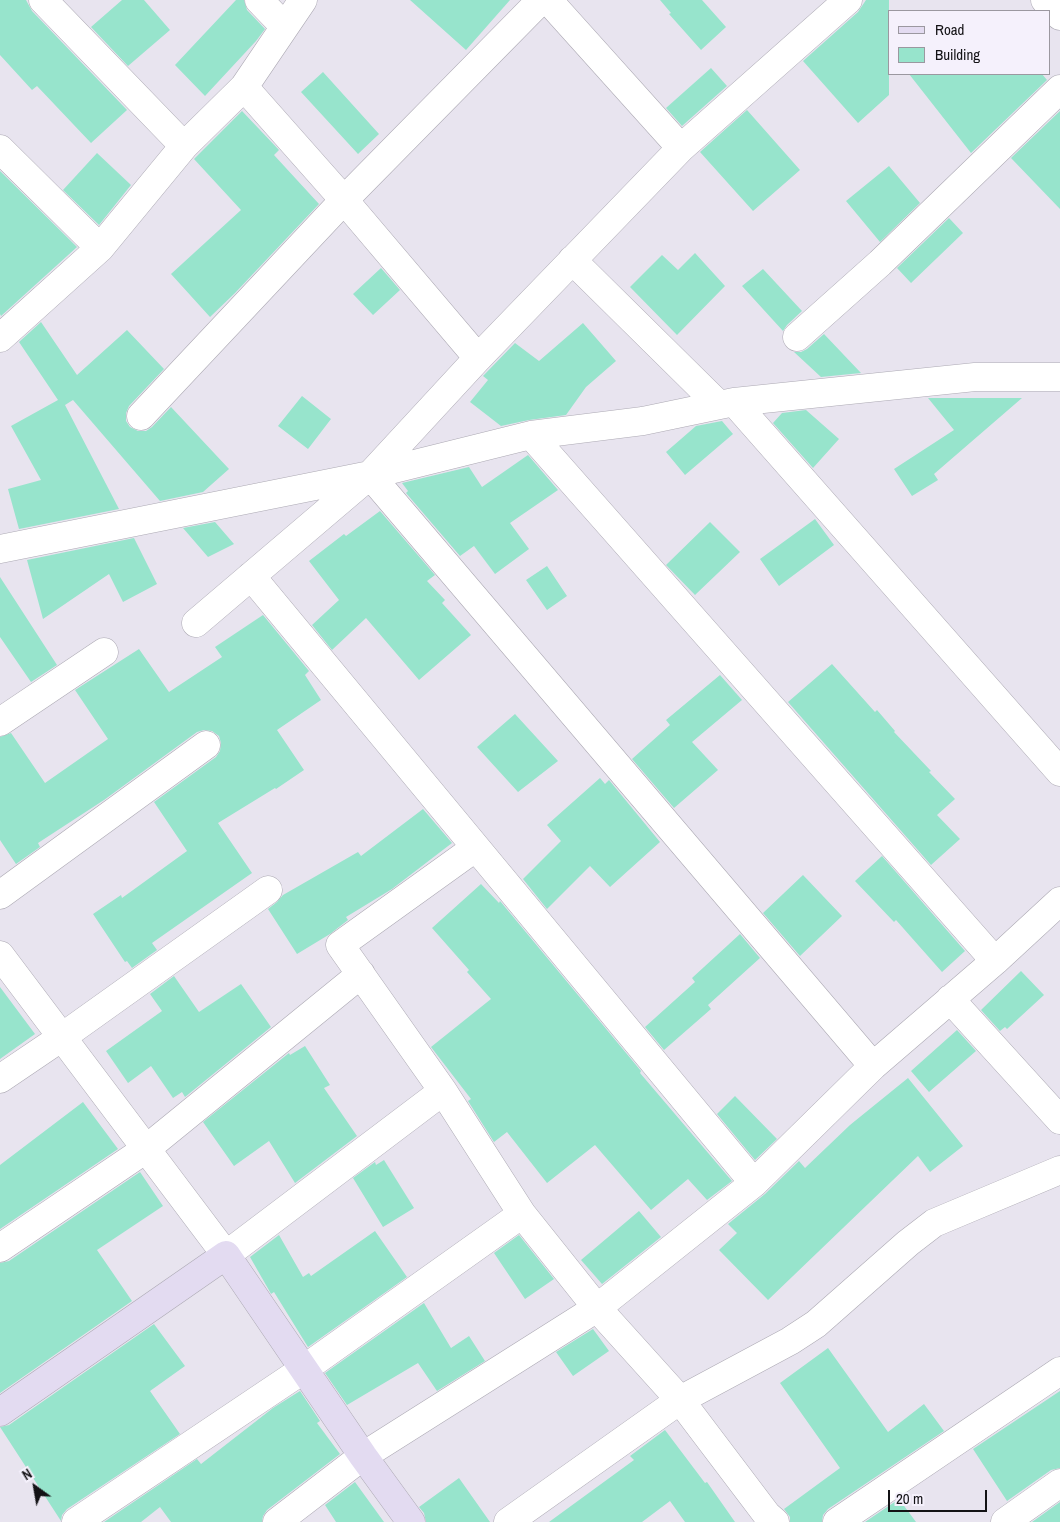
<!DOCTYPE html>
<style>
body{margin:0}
#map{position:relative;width:1060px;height:1522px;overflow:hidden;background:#e8e4ef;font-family:"Archivo Narrow",sans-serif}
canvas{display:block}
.legend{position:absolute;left:888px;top:10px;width:162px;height:65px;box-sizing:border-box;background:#f5f1fc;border:1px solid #9b98a0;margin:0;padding:6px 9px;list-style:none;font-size:15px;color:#131215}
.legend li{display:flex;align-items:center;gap:10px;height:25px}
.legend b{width:25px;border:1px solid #9b98a0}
.north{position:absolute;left:10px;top:1462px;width:50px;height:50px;-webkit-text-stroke:4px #f5f1fc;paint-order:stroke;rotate:328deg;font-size:14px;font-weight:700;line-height:20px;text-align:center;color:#131215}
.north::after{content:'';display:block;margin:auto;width:18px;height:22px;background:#131215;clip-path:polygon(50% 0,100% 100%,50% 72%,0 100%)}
.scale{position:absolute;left:888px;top:1490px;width:99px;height:22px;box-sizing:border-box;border:2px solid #131215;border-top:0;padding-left:6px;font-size:15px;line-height:18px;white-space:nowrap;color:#131215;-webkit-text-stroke:4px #f5f1fc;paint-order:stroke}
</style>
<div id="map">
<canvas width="1060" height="1522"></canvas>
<ul class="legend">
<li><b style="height:6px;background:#e3dbf1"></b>Road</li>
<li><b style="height:14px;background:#97e4cc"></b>Building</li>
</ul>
<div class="north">N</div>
<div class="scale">20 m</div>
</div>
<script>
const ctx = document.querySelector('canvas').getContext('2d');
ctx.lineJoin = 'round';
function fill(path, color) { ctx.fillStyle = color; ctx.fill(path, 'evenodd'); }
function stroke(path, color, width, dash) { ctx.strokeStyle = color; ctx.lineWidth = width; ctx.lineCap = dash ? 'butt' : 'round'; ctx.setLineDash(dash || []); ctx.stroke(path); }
fill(new Path2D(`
 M 0,0 L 26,0 L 32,11 L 127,110 L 91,143 L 37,86 L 32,90 L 0,55 Z
 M 122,0 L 144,0 L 170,30 L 128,66 L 91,27 Z
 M 236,0 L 244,0 L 247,10 L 265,29 L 256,41 L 205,96 L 175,65 Z
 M 410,0 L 510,0 L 466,50 Z
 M 660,0 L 702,0 L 726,27 L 701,50 L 669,14 L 671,13 Z
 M 866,0 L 889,0 L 889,95 L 858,123 L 803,61 L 858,12 Z
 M 711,68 L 727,86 L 682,126 L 666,108 Z
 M 323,72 L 379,134 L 358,154 L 301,92 Z
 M 909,74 L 1042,74 L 1047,80 L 971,153 Z
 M 747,110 L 800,170 L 753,211 L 700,152 Z
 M 242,111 L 279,150 L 274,155 L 319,204 L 235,293 L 210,317 L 171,274 L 241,210 L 194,159 Z
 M 1060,111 L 1060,209 L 1011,158 Z
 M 97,153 L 131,185 L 99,225 L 63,190 Z
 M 889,166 L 920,203 L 880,242 L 846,201 Z
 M 0,171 L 77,247 L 1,316 L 0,314 Z
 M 949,218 L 963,233 L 911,283 L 897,268 Z
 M 695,253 L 725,286 L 677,335 L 630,287 L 662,255 L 678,270 Z
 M 381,268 L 400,290 L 373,315 L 353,294 Z
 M 763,269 L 802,311 L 787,325 L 783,331 L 742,286 Z
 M 41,322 L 77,375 L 127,330 L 164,369 L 129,406 L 126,413 L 126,421 L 130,427 L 138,431 L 146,431 L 152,427 L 171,407 L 229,469 L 203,492 L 160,501 L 73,400 L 65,405 L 119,509 L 19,529 L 8,489 L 41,480 L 11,426 L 58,400 L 19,342 Z
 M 583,323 L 616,361 L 586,387 L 566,415 L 529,420 L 501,426 L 470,402 L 488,380 L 483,376 L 515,343 L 539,361 Z
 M 824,334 L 861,373 L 821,377 L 794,352 L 801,352 L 807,349 Z
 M 302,396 L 331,419 L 308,449 L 278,426 Z
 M 928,398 L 1022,398 L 934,474 L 938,480 L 912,496 L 894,469 L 954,430 Z
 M 806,410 L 839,439 L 813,468 L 773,423 L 782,413 Z
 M 722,421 L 733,434 L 685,475 L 666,452 L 696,426 Z
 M 528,455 L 558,490 L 510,523 L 529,549 L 495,574 L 474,546 L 460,556 L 406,493 L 408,491 L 402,483 L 469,467 L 482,487 Z
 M 380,511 L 435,575 L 427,581 L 445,600 L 442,603 L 471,635 L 419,680 L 366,618 L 332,650 L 312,625 L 339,600 L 309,561 L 344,534 L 346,536 Z
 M 815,519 L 834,545 L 779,586 L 760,559 Z
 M 215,522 L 234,544 L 208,557 L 183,528 Z
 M 710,522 L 740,552 L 695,595 L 666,565 Z
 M 134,538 L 157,584 L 123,602 L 109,574 L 43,619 L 27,560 Z
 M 547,566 L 567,596 L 547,610 L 526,580 Z
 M 0,577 L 57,665 L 31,682 L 0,637 Z
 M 263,615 L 309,671 L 305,675 L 321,700 L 277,730 L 304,770 L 276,789 L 275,788 L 218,823 L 252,873 L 152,943 L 157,950 L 132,968 L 127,961 L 125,962 L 93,914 L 121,895 L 122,898 L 187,851 L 154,802 L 216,757 L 220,751 L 221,743 L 219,736 L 212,731 L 204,730 L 197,732 L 104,800 L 38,843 L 40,847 L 16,864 L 0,840 L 0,737 L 11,733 L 45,783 L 108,739 L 75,690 L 139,649 L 169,692 L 222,657 L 215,647 Z
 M 832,664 L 875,712 L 877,710 L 895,731 L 894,732 L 931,771 L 929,772 L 955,799 L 937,815 L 960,839 L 931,865 L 788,702 Z
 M 720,675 L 742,700 L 692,742 L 718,770 L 674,808 L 632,759 L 670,725 L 666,720 Z
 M 515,714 L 558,761 L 518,792 L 477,747 Z
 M 600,778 L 605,784 L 609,780 L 660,842 L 610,887 L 590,866 L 547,909 L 523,879 L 561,841 L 547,825 Z
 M 423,809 L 452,843 L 392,889 L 346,917 L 348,920 L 330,934 L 297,954 L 268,909 L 277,902 L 283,895 L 358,852 L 361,856 Z
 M 882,856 L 965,951 L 942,972 L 896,920 L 894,922 L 855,881 Z
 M 803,875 L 842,916 L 800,956 L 763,913 Z
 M 481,884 L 499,903 L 500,901 L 641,1071 L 640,1073 L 732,1181 L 707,1200 L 688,1179 L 651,1210 L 595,1145 L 547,1183 L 507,1132 L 494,1142 L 468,1101 L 471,1099 L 431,1047 L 491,999 L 467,972 L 469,970 L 432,928 Z
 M 740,934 L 760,958 L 708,1005 L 711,1009 L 664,1050 L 645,1027 L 695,982 L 692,978 Z
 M 1021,971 L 1044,995 L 1007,1029 L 1005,1027 L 1000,1031 L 981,1010 Z
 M 174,976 L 199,1012 L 241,984 L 271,1027 L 185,1097 L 182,1092 L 173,1098 L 151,1066 L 128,1083 L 106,1051 L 162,1011 L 150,994 Z
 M 0,987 L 35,1034 L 0,1059 Z
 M 957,1030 L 976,1051 L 929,1092 L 911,1071 Z
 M 305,1046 L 330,1085 L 324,1088 L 357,1136 L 295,1183 L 269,1141 L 234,1166 L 203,1122 L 289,1053 L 290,1055 Z
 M 908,1078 L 963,1146 L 930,1172 L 918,1156 L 768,1300 L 719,1250 L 737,1233 L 728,1224 L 765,1194 L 799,1161 L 805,1168 L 850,1125 Z
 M 735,1096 L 777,1139 L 755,1160 L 717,1114 Z
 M 83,1102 L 118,1149 L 0,1229 L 0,1165 Z
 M 384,1160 L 414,1208 L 383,1227 L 353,1178 L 375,1162 L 376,1165 Z
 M 140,1172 L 163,1206 L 97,1250 L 132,1301 L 0,1393 L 0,1263 L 9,1261 Z
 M 639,1211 L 661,1237 L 602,1284 L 581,1260 Z
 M 375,1231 L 407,1277 L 308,1347 L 274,1292 L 271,1294 L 270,1292 L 250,1257 L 279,1235 L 303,1277 L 309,1273 L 311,1276 Z
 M 519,1235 L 554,1279 L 525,1299 L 494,1253 Z
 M 424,1303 L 451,1348 L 469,1336 L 485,1361 L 437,1391 L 418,1363 L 347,1405 L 325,1373 Z
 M 154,1324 L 185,1366 L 150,1391 L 180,1434 L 67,1509 L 62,1515 L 61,1521 L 0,1427 L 9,1425 Z
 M 593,1329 L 609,1351 L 573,1376 L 556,1352 Z
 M 828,1348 L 888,1432 L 924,1404 L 944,1431 L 828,1509 L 823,1515 L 822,1522 L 790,1522 L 790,1517 L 784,1509 L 840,1468 L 780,1383 Z
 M 300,1391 L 320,1421 L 317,1423 L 340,1454 L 267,1510 L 263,1516 L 262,1522 L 171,1522 L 160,1507 L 141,1522 L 104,1522 L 197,1459 L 201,1464 L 273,1408 Z
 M 1060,1391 L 1060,1468 L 1051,1470 L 1007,1501 L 973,1449 Z
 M 665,1430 L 705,1483 L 707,1482 L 735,1522 L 685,1522 L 670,1501 L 642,1522 L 549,1522 L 634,1460 L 630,1456 Z
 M 459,1478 L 490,1522 L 426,1522 L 424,1513 L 419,1507 Z
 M 355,1482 L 384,1522 L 336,1522 L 325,1505 Z
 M 899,1499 L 916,1522 L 865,1522 Z
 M 1060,1502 L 1060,1522 L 1032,1522 Z`), '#97e4cc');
const street = new Path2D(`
 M 43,0 L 184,146
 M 259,0 L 284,26
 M 548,0 L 681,148
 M 1045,0 L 1060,16
 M 244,87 L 344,200 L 478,358
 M 0,149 L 100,248
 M 572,260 L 719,405
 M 797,337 L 880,263 L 1060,89
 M 0,338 L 100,248 L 184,146 L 244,87 L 303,0
 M 734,402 L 1060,772
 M 141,416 L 344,200 L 541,0
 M 531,435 L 995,961
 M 370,475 L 873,1066
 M 0,549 L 370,475 L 531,435 L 643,421 L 734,402 L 975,377 L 1060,377
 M 251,576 L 754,1183
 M 196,623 L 370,475 L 478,358 L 681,148 L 848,0
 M 0,722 L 104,652
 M 475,848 L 340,945 L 443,1091 L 522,1214 L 597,1308 L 680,1400 L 767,1515 L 775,1522
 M 0,895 L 206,745
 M 0,955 L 226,1255 L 443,1091
 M 950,999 L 1060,1120
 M 0,1079 L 62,1037 L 268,890
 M 0,1248 L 146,1149 L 361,974
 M 76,1522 L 304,1369 L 522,1214
 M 277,1522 L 363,1456 L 597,1308 L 754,1183 L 873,1066 L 995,961 L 1060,901
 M 508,1522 L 680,1400 L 790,1341 L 816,1324 L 908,1243 L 934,1223 L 1060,1170
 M 837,1522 L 1060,1371
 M 1005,1522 L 1060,1483`);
const secondary = new Path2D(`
 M 0,1412 L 226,1255 L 363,1456 L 411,1522`);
stroke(street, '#aca9b3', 29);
stroke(secondary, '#aca9b3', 29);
stroke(street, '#fff', 28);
stroke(secondary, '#e3dbf1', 28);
</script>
